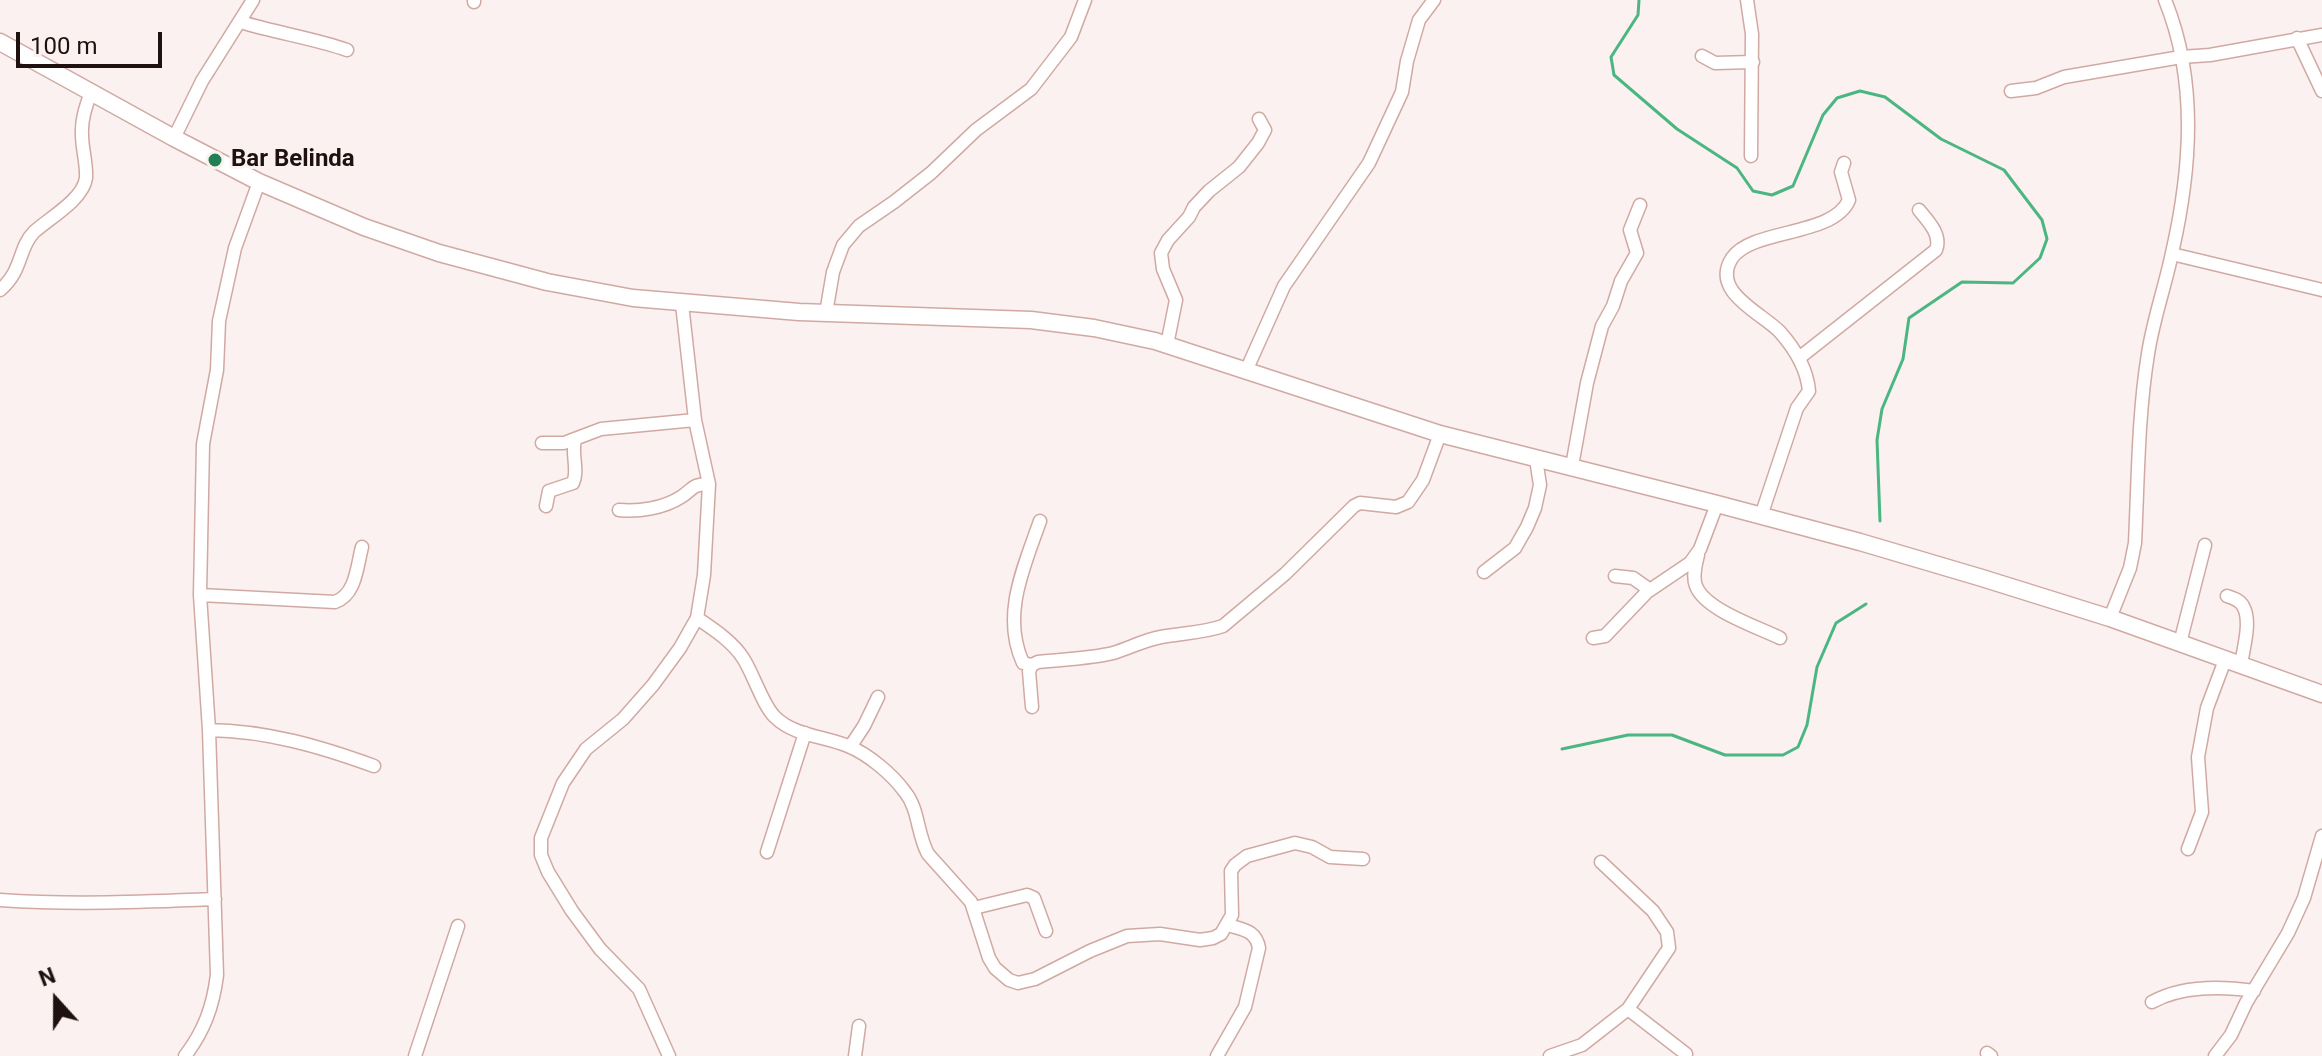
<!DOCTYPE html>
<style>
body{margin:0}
#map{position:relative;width:2322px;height:1056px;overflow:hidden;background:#faf1f0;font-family:Roboto,sans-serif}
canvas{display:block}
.north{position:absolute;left:16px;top:960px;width:80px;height:80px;-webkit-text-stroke:6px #faf1f0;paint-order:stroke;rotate:339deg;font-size:22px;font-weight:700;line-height:32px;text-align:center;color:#1f1110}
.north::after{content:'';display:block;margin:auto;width:28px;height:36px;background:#1f1110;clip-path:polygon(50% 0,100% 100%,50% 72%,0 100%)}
.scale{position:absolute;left:16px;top:32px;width:146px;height:36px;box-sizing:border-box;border:4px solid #1f1110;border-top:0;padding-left:10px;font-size:24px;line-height:28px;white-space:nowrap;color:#1f1110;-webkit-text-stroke:6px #faf1f0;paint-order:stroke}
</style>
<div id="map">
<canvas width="2322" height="1056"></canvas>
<div class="north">N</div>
<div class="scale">100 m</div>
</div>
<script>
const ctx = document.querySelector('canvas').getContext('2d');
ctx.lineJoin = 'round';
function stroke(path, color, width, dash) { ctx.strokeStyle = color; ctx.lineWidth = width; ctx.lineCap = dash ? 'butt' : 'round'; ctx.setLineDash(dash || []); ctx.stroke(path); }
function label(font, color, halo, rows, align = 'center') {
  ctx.font = font + ' Roboto,sans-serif'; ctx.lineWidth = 6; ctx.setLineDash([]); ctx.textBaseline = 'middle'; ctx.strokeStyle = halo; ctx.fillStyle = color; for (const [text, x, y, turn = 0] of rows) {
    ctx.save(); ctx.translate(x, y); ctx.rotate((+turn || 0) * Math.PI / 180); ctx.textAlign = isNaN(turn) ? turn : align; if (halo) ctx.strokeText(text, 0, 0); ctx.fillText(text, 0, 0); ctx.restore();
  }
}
stroke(new Path2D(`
 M 1639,0 L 1638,15 L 1611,57 L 1614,75 L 1677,129 L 1737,168 L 1753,191 L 1772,195 L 1793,186 L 1823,115 L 1837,98 L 1860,91 L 1885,97 L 1941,139 L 2004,170 L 2042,220 L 2047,239 L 2040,258 L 2013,283 L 1962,282 L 1909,318 L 1903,359 L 1882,409 L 1877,440 L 1880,521
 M 1562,749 L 1628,735 L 1672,735 L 1725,755 L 1783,755 L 1798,747 L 1807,725 L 1817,667 L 1836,623 L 1866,604`), '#4bb681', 3);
const minor = new Path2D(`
 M 1747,0 L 1752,34 L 1751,156
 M 474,2 L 474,0
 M 241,22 C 276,33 313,38 347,50
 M 2297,38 L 2322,91
 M 1702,56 L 1715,63 L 1753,62
 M 2011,91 L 2036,88 L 2064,77 L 2181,57 L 2210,55 L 2322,35
 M 174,138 L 202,81 L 253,0
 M 2172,254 L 2322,290
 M 0,290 C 23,271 18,248 34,232 C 49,218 83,200 86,178 C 87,164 82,149 82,135 C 81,120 86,106 91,92
 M 826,313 L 833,272 L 843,245 L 859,226 L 894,202 L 931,173 L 976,130 L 1031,89 L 1071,37 L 1085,0
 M 1167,345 L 1176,300 L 1163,269 L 1161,253 L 1168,240 L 1189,217 L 1194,207 L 1209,191 L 1239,167 L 1258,143 L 1265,130 L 1259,119
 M 1799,358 L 1936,250 C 1942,235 1928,221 1919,210
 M 1246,371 L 1284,286 L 1369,163 L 1402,92 L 1407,61 L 1419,20 L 1434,0
 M 542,443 L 564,443 L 601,429 L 695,420
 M 1572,466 L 1587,383 L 1602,326 L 1613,306 L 1621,281 L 1637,253 L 1630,230 L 1640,205
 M 546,506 L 549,491 L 573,483 C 579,470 571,454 575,440
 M 619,510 C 639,512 664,508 681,497 C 695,488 690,485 709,484
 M 1761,516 L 1797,408 L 1809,391 C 1807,368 1795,349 1780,332 C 1762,313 1710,292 1732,258 C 1753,228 1833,237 1849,200 L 1841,172 L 1844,163
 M 1698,555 C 1696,564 1692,576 1696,586 C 1705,610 1758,627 1780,638
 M 1484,572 L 1515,548 L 1527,527 L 1535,508 L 1540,485 L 1536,459
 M 1615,576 L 1633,578 L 1650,590
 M 200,595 L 335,602 C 356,595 357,566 362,547
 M 2227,596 C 2233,598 2240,600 2243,606 C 2252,621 2243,649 2241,665
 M 697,618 C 713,629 732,641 743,658 C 753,673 763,706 775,717 C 794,736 824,736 848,746 C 868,754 892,774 905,792 C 919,809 917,834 928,854 L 971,902 L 989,958 L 995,968 L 1009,980 L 1018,983 L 1035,979 L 1090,951 L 1127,936 L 1160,934 L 1200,940 L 1213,938 L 1221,934 L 1232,915 L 1231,871 L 1235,865 L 1247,856 L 1295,843 L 1312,847 L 1330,857 L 1363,859
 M 2110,618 L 2130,568 L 2135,543 C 2138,481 2138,415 2148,354 C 2153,320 2165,287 2172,253 C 2191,170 2198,81 2165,0
 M 1593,638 L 1605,636 L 1647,592 L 1690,563 L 1700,549 L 1717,504
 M 2180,643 L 2205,545
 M 1032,665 L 1023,663 C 1001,615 1024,567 1040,521
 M 1032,707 L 1029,671 L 1032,665 L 1038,662 C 1063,659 1089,659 1113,653 C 1130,648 1144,640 1161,637 C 1182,633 1203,633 1223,626 L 1285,574 L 1354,506 L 1360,503 L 1396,507 L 1408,502 L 1423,480 L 1440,434
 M 209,730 C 267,731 319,746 374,766
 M 850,747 L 864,726 L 878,697
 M 2188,849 L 2202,812 L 2198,757 L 2207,708 L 2225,660
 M 767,852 L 805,733
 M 0,900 C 72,905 143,902 215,899
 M 974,908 L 1027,895 L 1034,898 L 1046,931
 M 2152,1002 C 2181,986 2221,986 2254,991
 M 1628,1009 L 1686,1054
 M 1987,1053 L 1991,1056
 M 185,1056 C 204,1031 213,1007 217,975 L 209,730 L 200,595 L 203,444 L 217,370 L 219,321 L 235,248 L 259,182
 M 415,1056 L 458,926
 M 669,1056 L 639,989 L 600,949 L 572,911 L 548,872 L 541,855 L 541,838 L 563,783 L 586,749 L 623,719 L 653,685 L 680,648 L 697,618 L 704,575 L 709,484 L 695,420 L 682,304
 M 855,1056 L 859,1026
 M 1217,1056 L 1245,1007 L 1259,948 C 1256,930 1243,930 1228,925
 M 1550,1056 L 1582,1045 L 1628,1009 L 1669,948 L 1667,932 L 1653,911 L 1601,862
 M 2215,1056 L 2231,1035 L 2246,1003 L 2288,933 L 2304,898 L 2322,836`);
const major = new Path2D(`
 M 0,42 L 174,138 L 259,182 L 364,227 L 439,253 L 547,282 L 633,298 L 799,312 L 1031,320 L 1094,328 L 1155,341 L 1440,434 L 1717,504 L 1860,542 L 1982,578 L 2110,618 L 2322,694`);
stroke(minor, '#d1a9a3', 15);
stroke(major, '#d1a9a3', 19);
stroke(minor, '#fff', 12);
stroke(major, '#fff', 16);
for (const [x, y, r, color] of [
 [215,160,8,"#227e54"]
]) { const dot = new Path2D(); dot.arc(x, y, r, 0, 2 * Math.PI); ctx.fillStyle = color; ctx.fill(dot); stroke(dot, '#faf1f0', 3); }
label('bold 24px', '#1f1110', '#faf1f0', [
 ["Bar Belinda",231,160]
], 'left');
</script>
